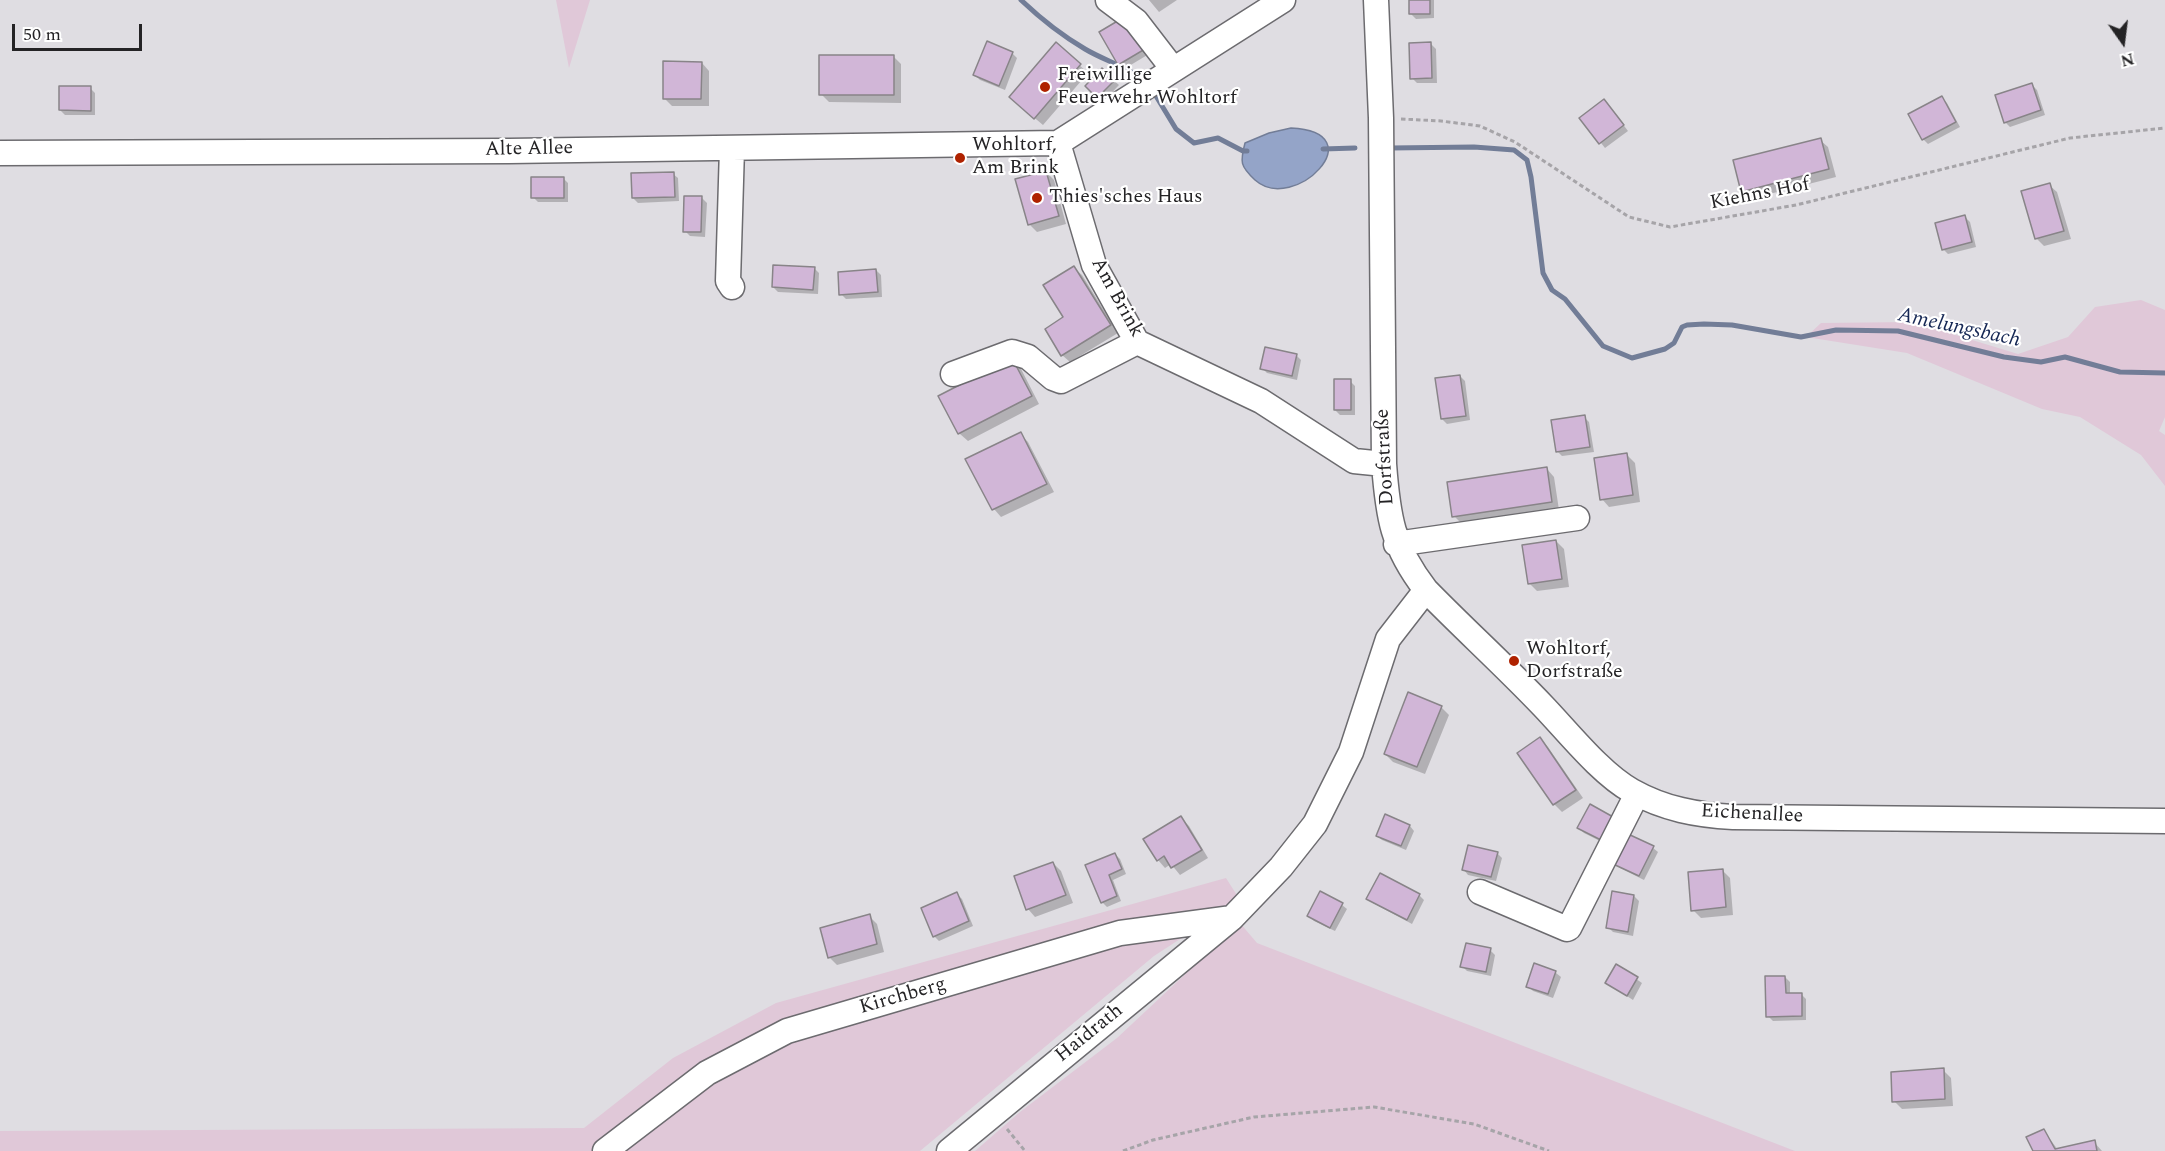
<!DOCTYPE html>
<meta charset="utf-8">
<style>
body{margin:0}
#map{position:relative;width:2165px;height:1151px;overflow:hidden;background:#dfdde2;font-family:Spectral,serif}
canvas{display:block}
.north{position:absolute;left:2093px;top:12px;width:60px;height:60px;-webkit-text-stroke:4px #fff;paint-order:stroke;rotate:166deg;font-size:16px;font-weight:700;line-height:24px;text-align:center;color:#242325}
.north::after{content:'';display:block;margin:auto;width:21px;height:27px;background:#242325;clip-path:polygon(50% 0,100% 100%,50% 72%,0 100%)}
.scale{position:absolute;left:12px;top:24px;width:130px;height:27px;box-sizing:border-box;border:3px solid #242325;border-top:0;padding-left:8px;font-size:18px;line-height:21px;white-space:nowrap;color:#242325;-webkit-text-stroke:4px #fff;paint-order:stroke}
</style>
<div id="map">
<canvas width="2165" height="1151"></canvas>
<div class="north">N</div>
<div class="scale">50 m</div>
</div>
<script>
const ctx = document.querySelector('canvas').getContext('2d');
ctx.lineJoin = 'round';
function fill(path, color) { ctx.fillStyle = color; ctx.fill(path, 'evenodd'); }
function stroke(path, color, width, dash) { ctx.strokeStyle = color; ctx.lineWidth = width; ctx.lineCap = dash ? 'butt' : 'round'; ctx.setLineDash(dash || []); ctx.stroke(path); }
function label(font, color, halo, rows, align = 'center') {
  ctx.font = font + ' Spectral,serif'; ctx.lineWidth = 4.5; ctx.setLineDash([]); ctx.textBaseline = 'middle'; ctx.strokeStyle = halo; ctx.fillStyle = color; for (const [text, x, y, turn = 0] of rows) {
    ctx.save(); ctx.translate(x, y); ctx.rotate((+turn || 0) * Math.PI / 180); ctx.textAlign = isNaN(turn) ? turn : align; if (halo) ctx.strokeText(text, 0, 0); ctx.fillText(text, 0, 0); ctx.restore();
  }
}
fill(new Path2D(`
 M 556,0 L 590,0 L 569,68 Z
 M 2141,300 L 2165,310 L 2165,417 L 2159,431 L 2165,435 L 2165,486 L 2141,455 L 2080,417 L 2042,409 L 1907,353 L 1806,337 L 1821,323 L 1913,322 L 2018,354 L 2068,337 L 2095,307 Z
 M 1226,878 L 1240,900 L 1154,956 L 920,1151 L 0,1151 L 0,1131 L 584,1128 L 673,1058 L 776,1003 Z
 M 1240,923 L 1257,943 L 1795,1151 L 975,1151 L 1020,1112 L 1117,1038 Z`), '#e0c8d8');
const water = new Path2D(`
 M 1291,128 C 1376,132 1294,215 1255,180 C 1240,166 1240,162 1245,143 L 1269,133 Z`);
fill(water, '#94a4c8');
stroke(water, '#727d97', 1.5);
fill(new Path2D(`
 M 1149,0 L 1177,0 L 1159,12 Z
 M 1410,0 L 1434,0 L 1434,18 L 1416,19 L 1411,14 Z
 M 1126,18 L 1149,54 L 1124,69 L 1119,64 Z
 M 1056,44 L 1088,73 L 1043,125 L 1018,104 Z
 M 1431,44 L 1436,49 L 1437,83 L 1417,83 L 1412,78 Z
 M 1012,53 L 1017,58 L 1005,90 L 980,80 L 975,75 Z
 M 894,57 L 901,64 L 901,103 L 829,102 L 821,94 Z
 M 702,63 L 709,71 L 709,106 L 672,106 L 664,98 Z
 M 1102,70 L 1119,85 L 1103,102 L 1087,86 Z
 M 2032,85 L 2037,90 L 2045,115 L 2010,127 L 2005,122 Z
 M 90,88 L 95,93 L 95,115 L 65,115 L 60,110 Z
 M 1942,98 L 1947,103 L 1960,127 L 1928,144 L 1923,139 Z
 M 1609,106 L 1628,131 L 1605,148 L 1581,118 Z
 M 1820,140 L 1828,147 L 1836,177 L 1750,199 L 1743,191 Z
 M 1046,172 L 1054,180 L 1066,224 L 1037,232 L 1029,224 Z
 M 673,174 L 678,178 L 679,201 L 638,203 L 633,198 Z
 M 563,178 L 568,183 L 568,202 L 538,202 L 533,197 Z
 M 2049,185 L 2057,192 L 2071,239 L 2044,246 L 2036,238 Z
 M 702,198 L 707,203 L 705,237 L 690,236 L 685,231 Z
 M 1965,217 L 1970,222 L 1976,247 L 1948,254 L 1943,249 Z
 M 814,268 L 819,273 L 818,294 L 778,292 L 773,287 Z
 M 1074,268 L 1082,275 L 1118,333 L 1070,362 L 1062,355 L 1066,318 Z
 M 876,270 L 881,275 L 882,297 L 846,299 L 841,294 Z
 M 1296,355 L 1301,360 L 1297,380 L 1267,373 L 1262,368 Z
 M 1012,359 L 1020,367 L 1039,404 L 968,441 L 960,434 L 940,397 Z
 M 1460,376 L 1465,381 L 1470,420 L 1447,424 L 1442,419 Z
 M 1350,381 L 1355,386 L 1355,415 L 1340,415 L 1335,410 Z
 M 1584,417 L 1589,422 L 1594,452 L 1562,456 L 1557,451 Z
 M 1020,434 L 1028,442 L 1054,492 L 1001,517 L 994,509 Z
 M 1627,455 L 1635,463 L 1640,502 L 1609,507 L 1602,499 Z
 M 1547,469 L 1554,477 L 1559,510 L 1462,524 L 1454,516 Z
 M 1556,541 L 1564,549 L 1569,587 L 1537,591 L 1529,583 Z
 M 1441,707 L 1449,715 L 1425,774 L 1393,762 L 1385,754 Z
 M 1540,739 L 1548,747 L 1583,798 L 1562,812 L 1554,804 L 1519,753 Z
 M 1386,816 L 1410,826 L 1414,831 L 1406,850 L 1382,840 L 1377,836 Z
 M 1181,818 L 1189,826 L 1208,858 L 1180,875 L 1171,864 L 1165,868 L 1158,860 Z
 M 1614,819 L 1608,845 L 1584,833 L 1579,828 Z
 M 1653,848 L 1658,852 L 1644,880 L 1620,868 L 1615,863 Z
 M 1497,853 L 1502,858 L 1496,881 L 1468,875 L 1464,870 Z
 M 1115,854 L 1120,859 L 1126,874 L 1113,880 L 1121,901 L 1107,907 L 1102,902 L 1087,866 Z
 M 1053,863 L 1061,871 L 1073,903 L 1035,917 L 1028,909 Z
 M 1722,870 L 1730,878 L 1733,915 L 1701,918 L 1693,910 Z
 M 957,894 L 962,899 L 973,926 L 939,941 L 934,936 Z
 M 1419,895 L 1424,900 L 1412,924 L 1373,903 L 1368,898 Z
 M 1634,896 L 1639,901 L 1633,936 L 1613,932 L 1608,927 Z
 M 1342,905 L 1347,909 L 1335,931 L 1314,921 L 1309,916 Z
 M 869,916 L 877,924 L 884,952 L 837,965 L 829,957 Z
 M 1490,950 L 1495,955 L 1491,976 L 1467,971 L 1462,966 Z
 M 1535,965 L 1556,973 L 1561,977 L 1553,998 L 1533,991 L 1528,986 Z
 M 1617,966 L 1642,983 L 1633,1000 L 1607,983 Z
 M 1785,977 L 1790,982 L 1790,995 L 1801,994 L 1806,999 L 1806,1020 L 1773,1021 L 1768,1016 Z
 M 1943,1070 L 1951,1078 L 1953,1106 L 1902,1109 L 1894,1101 Z
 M 2044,1131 L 2058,1150 L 2094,1142 L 2102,1151 L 2034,1151 Z`), '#0003');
stroke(new Path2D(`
 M 1021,0 C 1041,19 1061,35 1085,49 C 1105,61 1124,65 1144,80
 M 1153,91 L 1176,129 L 1194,143 L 1218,138 L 1243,151 L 1247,151
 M 1390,148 L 1474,147 L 1514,150 L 1527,160 L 1531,177 L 1543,273 L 1552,290 L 1565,299 L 1603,346 L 1632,358 L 1665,349 L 1674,343 L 1682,327 L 1687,325 L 1704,324 L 1732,325 L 1801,337 L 1836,330 L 1898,331 L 2004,357 L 2041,362 L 2065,357 L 2120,372 L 2165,373
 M 1323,149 L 1355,148`), '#727d97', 5);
const building = new Path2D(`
 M 1409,0 L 1430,0 L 1430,14 L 1409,14 Z
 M 1126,16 L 1145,49 L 1118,65 L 1099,32 Z
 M 987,41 L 1013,52 L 999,86 L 973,75 Z
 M 1056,42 L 1081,64 L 1034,119 L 1009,97 Z
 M 1431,42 L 1432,78 L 1410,79 L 1409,43 Z
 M 819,55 L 894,55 L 894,95 L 819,95 Z
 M 663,61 L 702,62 L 701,99 L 663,99 Z
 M 1102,68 L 1115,80 L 1097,98 L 1085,86 Z
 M 2032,83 L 2041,110 L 2004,123 L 1995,95 Z
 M 59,86 L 91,86 L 91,111 L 59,110 Z
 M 1942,96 L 1956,122 L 1922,140 L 1908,114 Z
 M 1604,99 L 1624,125 L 1599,144 L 1579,118 Z
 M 1821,138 L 1829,169 L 1741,192 L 1733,160 Z
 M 1046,171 L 1059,216 L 1028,225 L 1015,179 Z
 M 674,172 L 675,197 L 632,198 L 631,173 Z
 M 531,177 L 564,177 L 564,198 L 531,198 Z
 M 2050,183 L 2064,231 L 2035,239 L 2021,191 Z
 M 684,196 L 702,196 L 701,232 L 683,232 Z
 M 1965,215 L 1972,242 L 1942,250 L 1935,223 Z
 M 773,265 L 815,267 L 813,290 L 772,287 Z
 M 1074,266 L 1111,325 L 1061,356 L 1045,329 L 1063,317 L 1043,285 Z
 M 876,269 L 878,292 L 839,295 L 838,272 Z
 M 1265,347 L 1297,354 L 1292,376 L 1260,369 Z
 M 1012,358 L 1032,396 L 958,434 L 938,396 Z
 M 1460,375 L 1466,416 L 1441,419 L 1435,378 Z
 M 1334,379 L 1351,379 L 1351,410 L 1334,410 Z
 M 1585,415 L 1590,447 L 1556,452 L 1551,420 Z
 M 1021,432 L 1047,484 L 992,510 L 965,459 Z
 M 1627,453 L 1633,495 L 1600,500 L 1594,458 Z
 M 1547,467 L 1552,502 L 1452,517 L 1447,482 Z
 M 1556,540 L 1562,579 L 1528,584 L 1522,545 Z
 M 1408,692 L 1442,706 L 1417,767 L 1384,754 Z
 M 1540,737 L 1576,790 L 1553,805 L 1517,753 Z
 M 1590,804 L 1615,818 L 1603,841 L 1577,828 Z
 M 1385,814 L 1410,825 L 1401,846 L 1376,836 Z
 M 1181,816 L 1202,850 L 1171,868 L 1164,856 L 1157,861 L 1143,839 Z
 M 1628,834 L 1654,846 L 1639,876 L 1613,864 Z
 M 1468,845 L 1498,852 L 1491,877 L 1462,870 Z
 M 1115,853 L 1122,869 L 1109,875 L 1117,896 L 1101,903 L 1085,865 Z
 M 1053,862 L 1066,895 L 1026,910 L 1014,876 Z
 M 1723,869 L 1726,907 L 1691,911 L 1688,872 Z
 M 1380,873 L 1420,894 L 1407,920 L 1366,899 Z
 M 1320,891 L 1343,903 L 1330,928 L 1307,916 Z
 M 1612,891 L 1634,895 L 1628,932 L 1606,928 Z
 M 957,892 L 969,921 L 933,937 L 921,908 Z
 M 870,914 L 877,944 L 828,958 L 820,928 Z
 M 1466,943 L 1491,948 L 1486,972 L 1460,967 Z
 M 1534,963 L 1556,971 L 1548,994 L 1526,987 Z
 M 1616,964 L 1638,977 L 1627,996 L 1605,983 Z
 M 1765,976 L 1785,976 L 1786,993 L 1802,993 L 1802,1016 L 1766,1017 Z
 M 1944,1068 L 1945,1099 L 1892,1102 L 1891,1072 Z
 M 2044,1129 L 2055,1149 L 2095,1140 L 2097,1151 L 2033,1151 L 2026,1137 Z`);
fill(building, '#d1b6d7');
stroke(building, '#888488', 1.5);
const minor = new Path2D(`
 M 1108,0 L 1136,21 L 1173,69
 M 1376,0 L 1381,118 L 1384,464 C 1388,517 1392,546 1426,590 C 1464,629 1505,666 1543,706 C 1568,732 1601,774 1632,791 C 1664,809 1697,815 1733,817 L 2165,821
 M 1058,143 L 1094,265 L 1137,342 L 1261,401 L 1354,461 L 1384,464
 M 1058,143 L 1283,0
 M 0,153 L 509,151 L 1058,143
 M 732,287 L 728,281 L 732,148
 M 953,374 L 1012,352 L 1028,357 L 1053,378 L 1061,381 L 1137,342
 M 1396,544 L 1577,518
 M 1480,892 L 1567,929 L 1569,928 L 1637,794
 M 605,1151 L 707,1073 L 787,1031 L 1120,933 L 1232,918
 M 949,1151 L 1232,918 L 1281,867 L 1315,824 L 1351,752 L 1388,639 L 1426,590`);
stroke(minor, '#6c6b6f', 27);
stroke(new Path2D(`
 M 1401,119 L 1441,121 L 1480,126 L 1515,142 L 1629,217 L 1670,227 L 1796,205 L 2070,138 L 2165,128
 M 1007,1129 L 1025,1151
 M 1123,1151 L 1153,1140 L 1254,1117 L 1374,1107 L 1474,1124 L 1549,1151`), '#a6a4a8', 3, [4.5, 3]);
stroke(minor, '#fff', 24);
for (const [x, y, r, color] of [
 [1045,87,6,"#af2200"],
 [960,158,6,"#af2200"],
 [1037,198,6,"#af2200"],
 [1514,661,6,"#af2200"]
]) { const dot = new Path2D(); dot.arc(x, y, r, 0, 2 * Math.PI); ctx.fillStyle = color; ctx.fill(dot); stroke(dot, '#fff', 2); }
label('20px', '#242325', '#fff', [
 ["Freiwillige",1057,76],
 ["Feuerwehr Wohltorf",1057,99],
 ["Wohltorf,",972,146],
 ["Am Brink",972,169],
 ["Thies'sches Haus",1049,198],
 ["Wohltorf,",1526,650],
 ["Dorfstraße",1526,673]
], 'left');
label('20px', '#242325', '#fff', [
 ["Alte Allee",529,150,-1],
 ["Kiehns Hof",1760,195,-11],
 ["Am Brink",1116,298,61],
 ["Dorfstraße",1386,457,-93],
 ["Eichenallee",1752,815,3],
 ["Kirchberg",903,997,-16],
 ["Haidrath",1090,1034,-39]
]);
label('italic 21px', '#152754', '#fff', [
 ["Amelungsbach",1959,329,12]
]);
</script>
